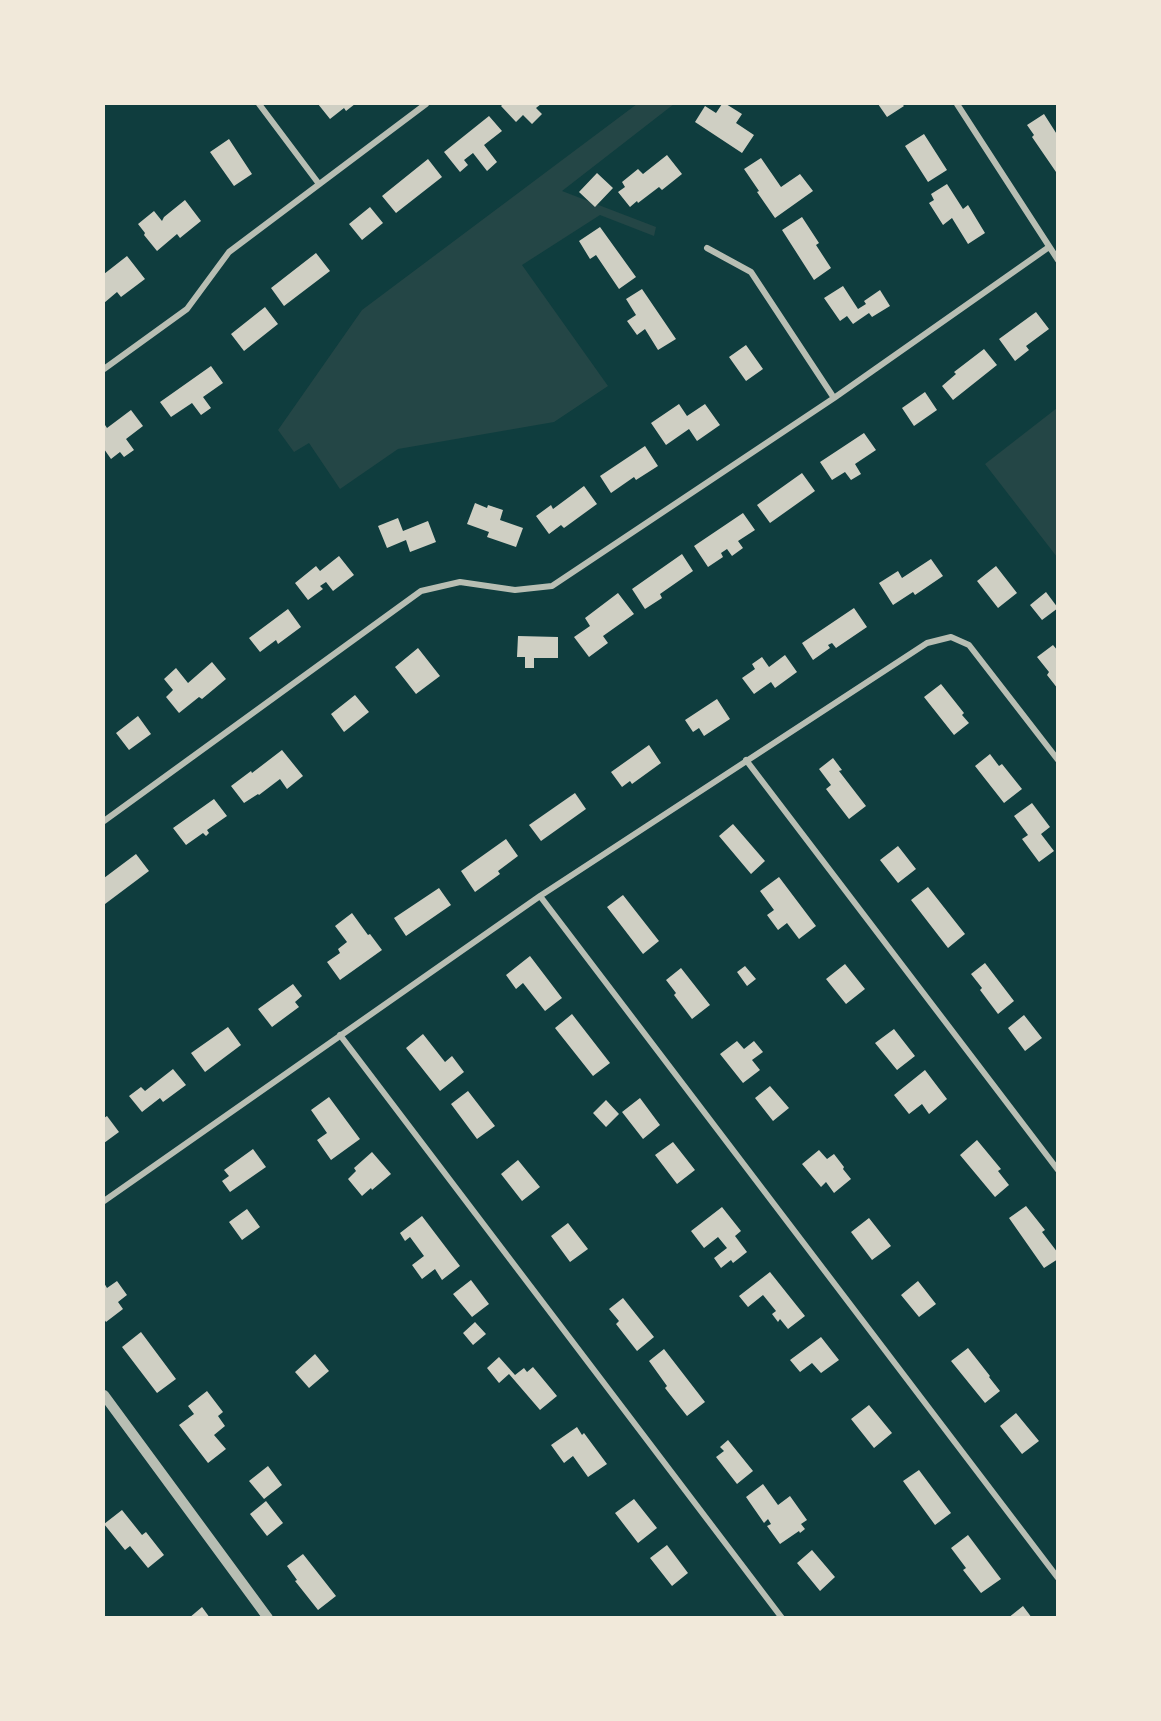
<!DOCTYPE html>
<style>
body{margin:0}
#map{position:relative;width:1161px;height:1721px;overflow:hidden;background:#0f3d3e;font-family:"Source Serif 4",serif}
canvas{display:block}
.frame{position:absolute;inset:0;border:105px solid #f1e9da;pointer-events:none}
</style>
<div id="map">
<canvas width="1161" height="1721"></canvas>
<div class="frame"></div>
</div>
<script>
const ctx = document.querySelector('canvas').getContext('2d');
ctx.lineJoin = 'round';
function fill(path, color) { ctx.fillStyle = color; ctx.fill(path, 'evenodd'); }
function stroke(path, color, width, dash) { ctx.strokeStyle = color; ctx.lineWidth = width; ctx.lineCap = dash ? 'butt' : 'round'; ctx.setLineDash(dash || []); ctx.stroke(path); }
fill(new Path2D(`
 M 637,104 L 674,104 L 562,191 L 656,227 L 654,236 L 600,215 L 522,265 L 608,386 L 554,422 L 398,449 L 340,489 L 309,443 L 294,452 L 278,430 L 362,310 Z
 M 1057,408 L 1057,557 L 985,464 Z`), '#244646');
fill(new Path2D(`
 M 318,104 L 355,104 L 346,111 L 344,108 L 330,119 Z
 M 503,104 L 541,104 L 536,108 L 542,114 L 532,124 L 523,115 L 516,122 L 501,106 Z
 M 722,104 L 726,104 L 742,114 L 736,123 L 754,135 L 742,153 L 695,122 L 705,106 L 716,113 Z
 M 878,104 L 902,104 L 904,106 L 887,117 Z
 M 1044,114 L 1058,136 L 1058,171 L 1056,172 L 1032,137 L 1034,135 L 1027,125 Z
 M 489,116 L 502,131 L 484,145 L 497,162 L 487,171 L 473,153 L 464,160 L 468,165 L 460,172 L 444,152 Z
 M 924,134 L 947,170 L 928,182 L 905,146 Z
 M 229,139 L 252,174 L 234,186 L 210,152 Z
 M 667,155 L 682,174 L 662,190 L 659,187 L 638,203 L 637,201 L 630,207 L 618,192 L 625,187 L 622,182 L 638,169 L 643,174 Z
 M 761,158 L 781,187 L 800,174 L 813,191 L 775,218 L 757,192 L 759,191 L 744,169 Z
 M 428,159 L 442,177 L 396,213 L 382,196 Z
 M 597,173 L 613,188 L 595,207 L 579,192 Z
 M 947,184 L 963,209 L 968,205 L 985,233 L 968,244 L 952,218 L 943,225 L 929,203 L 934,200 L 931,194 Z
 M 185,200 L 201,221 L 180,238 L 177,234 L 157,251 L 144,235 L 145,233 L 138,224 L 154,211 L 162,221 L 164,217 Z
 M 370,207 L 383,223 L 362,240 L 349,224 Z
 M 802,217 L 819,243 L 816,245 L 831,268 L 814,280 L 782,230 Z
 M 600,227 L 636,277 L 619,289 L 596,255 L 590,259 L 579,241 Z
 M 316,253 L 330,271 L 284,306 L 271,288 Z
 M 127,256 L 145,279 L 121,297 L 117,292 L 104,303 L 104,274 Z
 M 843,286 L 858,309 L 866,304 L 864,301 L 880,290 L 890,306 L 872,317 L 869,313 L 853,324 L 847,316 L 840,321 L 824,298 Z
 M 642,289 L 676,339 L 658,350 L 645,329 L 637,335 L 627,321 L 636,315 L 626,299 Z
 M 265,307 L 278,324 L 244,351 L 231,334 Z
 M 1036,312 L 1049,329 L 1026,346 L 1029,350 L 1015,361 L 999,339 Z
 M 746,345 L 763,369 L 746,381 L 729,357 Z
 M 984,349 L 997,365 L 953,400 L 942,386 L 956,374 L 954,372 Z
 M 211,366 L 223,383 L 203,397 L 211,408 L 201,415 L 192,403 L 171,417 L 160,402 Z
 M 925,392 L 937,410 L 914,426 L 902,408 Z
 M 679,404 L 687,416 L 705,404 L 720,425 L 697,441 L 689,429 L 666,445 L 651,423 Z
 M 131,410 L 143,426 L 126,439 L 134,450 L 124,457 L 120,452 L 111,459 L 104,449 L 104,427 L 105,425 L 107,428 Z
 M 864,433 L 876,450 L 855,464 L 861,474 L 851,480 L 845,472 L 832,480 L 820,462 Z
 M 645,446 L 658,466 L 636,480 L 634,477 L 611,493 L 600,476 Z
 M 802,473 L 815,491 L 770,523 L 757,505 Z
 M 584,486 L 597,504 L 564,528 L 561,525 L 549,534 L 536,516 L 551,505 L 553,509 Z
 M 475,503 L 487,508 L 488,505 L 503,510 L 500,520 L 523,528 L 516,547 L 487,537 L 489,532 L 467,524 Z
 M 743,513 L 755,530 L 738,541 L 743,548 L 732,556 L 727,549 L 721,553 L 723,557 L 708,567 L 694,546 Z
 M 398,518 L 403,531 L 428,521 L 436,542 L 410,552 L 406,540 L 387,548 L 378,526 Z
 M 682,554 L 693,571 L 660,594 L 662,598 L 645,609 L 632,589 Z
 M 339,556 L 354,575 L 333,591 L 326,582 L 320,586 L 323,589 L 308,600 L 295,583 L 316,566 L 320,571 Z
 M 931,559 L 943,576 L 915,595 L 913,592 L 893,605 L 879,583 L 898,571 L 902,578 Z
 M 996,566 L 1017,593 L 998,608 L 977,581 Z
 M 1046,592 L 1058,608 L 1042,620 L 1030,605 Z
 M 618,593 L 634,614 L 603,636 L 608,643 L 589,657 L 574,637 L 590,626 L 585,618 Z
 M 854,608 L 867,627 L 836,648 L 832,643 L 828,645 L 830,648 L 813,660 L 802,643 Z
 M 288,609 L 301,627 L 278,644 L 276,640 L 260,652 L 249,638 Z
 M 518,636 L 558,637 L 558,658 L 534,658 L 534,668 L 525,668 L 525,657 L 517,657 Z
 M 1053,645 L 1058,651 L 1058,689 L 1047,675 L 1049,672 L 1037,657 Z
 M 418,648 L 440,676 L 416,694 L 395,667 Z
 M 785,655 L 797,672 L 775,688 L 771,682 L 754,694 L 742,678 L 755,669 L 752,664 L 762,657 L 769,667 Z
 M 212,662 L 226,679 L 202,699 L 199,697 L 179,713 L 166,697 L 173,690 L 164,679 L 176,668 L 188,683 Z
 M 941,684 L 964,713 L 962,715 L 969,723 L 954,735 L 924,697 Z
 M 355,695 L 369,712 L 344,732 L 331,714 Z
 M 717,699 L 730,719 L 704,736 L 699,728 L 693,732 L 685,720 Z
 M 138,716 L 151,734 L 129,750 L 116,733 Z
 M 649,745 L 661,763 L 632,784 L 630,781 L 622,787 L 611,772 Z
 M 282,750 L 303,776 L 287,789 L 280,779 L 259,795 L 258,794 L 244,803 L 231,786 L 251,771 L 252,773 Z
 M 990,754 L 999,766 L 1002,764 L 1022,789 L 1004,803 L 975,766 Z
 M 833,758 L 842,770 L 839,771 L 866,806 L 849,819 L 826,789 L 831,785 L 819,769 Z
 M 575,793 L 586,809 L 541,841 L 529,825 Z
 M 214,799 L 227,816 L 207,830 L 209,833 L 206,836 L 203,833 L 186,845 L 173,828 Z
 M 1032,803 L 1050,827 L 1041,834 L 1054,851 L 1039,862 L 1022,839 L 1028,835 L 1014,816 Z
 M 733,824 L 765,861 L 751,874 L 719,836 Z
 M 506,839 L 518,856 L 498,871 L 500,874 L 475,892 L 461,871 Z
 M 898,846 L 916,869 L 898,883 L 880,860 Z
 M 136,854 L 149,871 L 105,904 L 104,902 L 104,878 Z
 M 779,877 L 816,926 L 799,939 L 787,923 L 778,930 L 767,915 L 774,910 L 760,891 Z
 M 928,887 L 965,934 L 948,948 L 911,900 Z
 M 439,888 L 451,905 L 406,936 L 394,918 Z
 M 623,895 L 659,941 L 643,954 L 607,907 Z
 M 352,913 L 368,935 L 370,934 L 382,950 L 340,980 L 327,962 L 340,953 L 338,949 L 347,942 L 335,926 Z
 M 530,956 L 562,998 L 545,1011 L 523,983 L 516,989 L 506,975 Z
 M 985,963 L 1014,1001 L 998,1014 L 980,990 L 982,988 L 971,974 Z
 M 845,964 L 865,989 L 846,1004 L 826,979 Z
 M 745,966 L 756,979 L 747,986 L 737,972 Z
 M 681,968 L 710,1005 L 692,1019 L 674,995 L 676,993 L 666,980 Z
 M 293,984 L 302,996 L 295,1002 L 299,1007 L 272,1027 L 258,1009 Z
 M 572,1014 L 610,1063 L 593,1076 L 555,1028 Z
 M 1024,1015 L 1042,1038 L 1025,1051 L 1008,1028 Z
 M 228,1027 L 241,1045 L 205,1072 L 191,1053 Z
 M 894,1029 L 915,1056 L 897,1070 L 875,1043 Z
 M 423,1034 L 445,1062 L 452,1056 L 464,1072 L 440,1091 L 406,1048 Z
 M 737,1041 L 744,1049 L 754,1041 L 763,1052 L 752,1060 L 760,1070 L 743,1083 L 720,1054 Z
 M 173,1069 L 186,1085 L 163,1102 L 160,1098 L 142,1112 L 129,1096 L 141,1087 L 145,1091 Z
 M 925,1070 L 947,1099 L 929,1114 L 922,1104 L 909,1114 L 894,1095 Z
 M 770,1086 L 789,1108 L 773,1121 L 755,1098 Z
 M 468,1091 L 495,1126 L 477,1139 L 451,1104 Z
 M 329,1097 L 360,1139 L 331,1160 L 317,1140 L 327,1133 L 311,1110 Z
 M 640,1098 L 660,1125 L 643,1139 L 622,1112 Z
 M 606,1100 L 619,1114 L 606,1127 L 593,1113 Z
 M 107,1116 L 119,1132 L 104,1143 L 104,1118 Z
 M 977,1140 L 1001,1169 L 998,1171 L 1009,1185 L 995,1197 L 960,1155 Z
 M 673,1142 L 695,1170 L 677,1184 L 655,1155 Z
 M 253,1149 L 266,1167 L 230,1192 L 222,1181 L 229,1176 L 224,1170 Z
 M 819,1150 L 827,1159 L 834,1154 L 844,1167 L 843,1169 L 851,1179 L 834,1193 L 826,1182 L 821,1187 L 802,1164 Z
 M 372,1152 L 391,1174 L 372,1190 L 371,1188 L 362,1196 L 348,1179 L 356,1171 L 354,1168 Z
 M 518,1160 L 540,1187 L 522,1201 L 501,1174 Z
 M 1026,1206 L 1045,1230 L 1042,1232 L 1058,1253 L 1058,1259 L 1044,1268 L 1009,1218 Z
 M 722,1207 L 741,1231 L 735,1236 L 747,1252 L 733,1263 L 731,1260 L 721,1268 L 714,1258 L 727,1248 L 718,1237 L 704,1248 L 691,1231 Z
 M 247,1209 L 260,1227 L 242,1240 L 229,1222 Z
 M 422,1216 L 460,1266 L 442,1280 L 435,1269 L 422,1279 L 412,1265 L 424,1256 L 410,1237 L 405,1241 L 400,1233 Z
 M 869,1218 L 891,1246 L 872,1260 L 851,1232 Z
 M 568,1223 L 588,1249 L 570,1262 L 551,1236 Z
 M 770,1272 L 805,1316 L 788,1329 L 780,1319 L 778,1322 L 772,1314 L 776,1311 L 763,1295 L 748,1307 L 739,1296 Z
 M 471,1280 L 489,1304 L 472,1317 L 453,1294 Z
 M 117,1281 L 127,1295 L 118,1302 L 123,1309 L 106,1322 L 104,1319 L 104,1283 L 107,1288 Z
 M 918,1281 L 936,1304 L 919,1317 L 901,1295 Z
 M 623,1298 L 654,1337 L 637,1351 L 616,1324 L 619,1321 L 609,1309 Z
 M 475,1322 L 486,1334 L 473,1345 L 463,1333 Z
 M 141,1332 L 176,1379 L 157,1393 L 122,1347 Z
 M 821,1337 L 839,1360 L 821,1373 L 812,1363 L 800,1372 L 790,1360 Z
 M 968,1348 L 990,1376 L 989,1377 L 1000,1391 L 985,1403 L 951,1361 Z
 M 664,1349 L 705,1402 L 687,1416 L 665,1388 L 667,1386 L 649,1361 Z
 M 315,1354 L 329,1371 L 309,1388 L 295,1372 Z
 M 499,1357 L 515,1375 L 524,1368 L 527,1372 L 533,1367 L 557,1396 L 540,1410 L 509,1374 L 499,1383 L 487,1368 Z
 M 207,1391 L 223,1412 L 218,1416 L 225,1426 L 214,1435 L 226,1449 L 208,1463 L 179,1425 L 194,1414 L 188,1406 Z
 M 869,1405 L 892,1433 L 874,1448 L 851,1419 Z
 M 1016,1413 L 1039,1441 L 1022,1454 L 1000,1426 Z
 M 577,1427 L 582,1435 L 584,1433 L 607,1464 L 588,1477 L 573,1456 L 564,1463 L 551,1445 Z
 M 728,1440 L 753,1471 L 737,1484 L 716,1457 L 724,1451 L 720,1447 Z
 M 268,1466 L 282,1485 L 264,1499 L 249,1481 Z
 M 919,1470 L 951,1513 L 935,1525 L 903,1481 Z
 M 763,1484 L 778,1505 L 790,1496 L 807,1520 L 801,1524 L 805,1529 L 800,1533 L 799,1531 L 780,1544 L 767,1526 L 771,1524 L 768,1519 L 764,1523 L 746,1497 Z
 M 634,1499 L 657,1528 L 638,1543 L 615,1513 Z
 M 266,1501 L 283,1523 L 267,1536 L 250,1514 Z
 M 122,1510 L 142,1535 L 146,1532 L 164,1555 L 148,1568 L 130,1546 L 125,1550 L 104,1524 Z
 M 968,1535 L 1001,1579 L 981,1593 L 963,1570 L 966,1568 L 951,1548 Z
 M 667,1545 L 688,1573 L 672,1586 L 650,1558 Z
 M 812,1550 L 835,1577 L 820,1591 L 797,1563 Z
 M 303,1554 L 336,1596 L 318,1610 L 295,1581 L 297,1580 L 287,1566 Z
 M 1023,1606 L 1032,1618 L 1008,1618 Z
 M 202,1607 L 210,1618 L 189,1618 Z`), '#cfcfc3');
stroke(new Path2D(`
 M 259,104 L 319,184
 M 957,104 L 1058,260
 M 707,248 L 751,272 L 834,398
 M 104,369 L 187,309 L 229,252 L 426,104
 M 746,760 L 1058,1170
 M 104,821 L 421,591 L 460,582 L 515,590 L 552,586 L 834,398 L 1049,247
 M 540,896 L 1058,1578
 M 340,1035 L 782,1618
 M 104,1201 L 540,896 L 927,643 L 951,637 L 969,645 L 1058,760`), '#b8beb3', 6);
stroke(new Path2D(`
 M 104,1395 L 268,1618`), '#b8beb3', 10);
</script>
